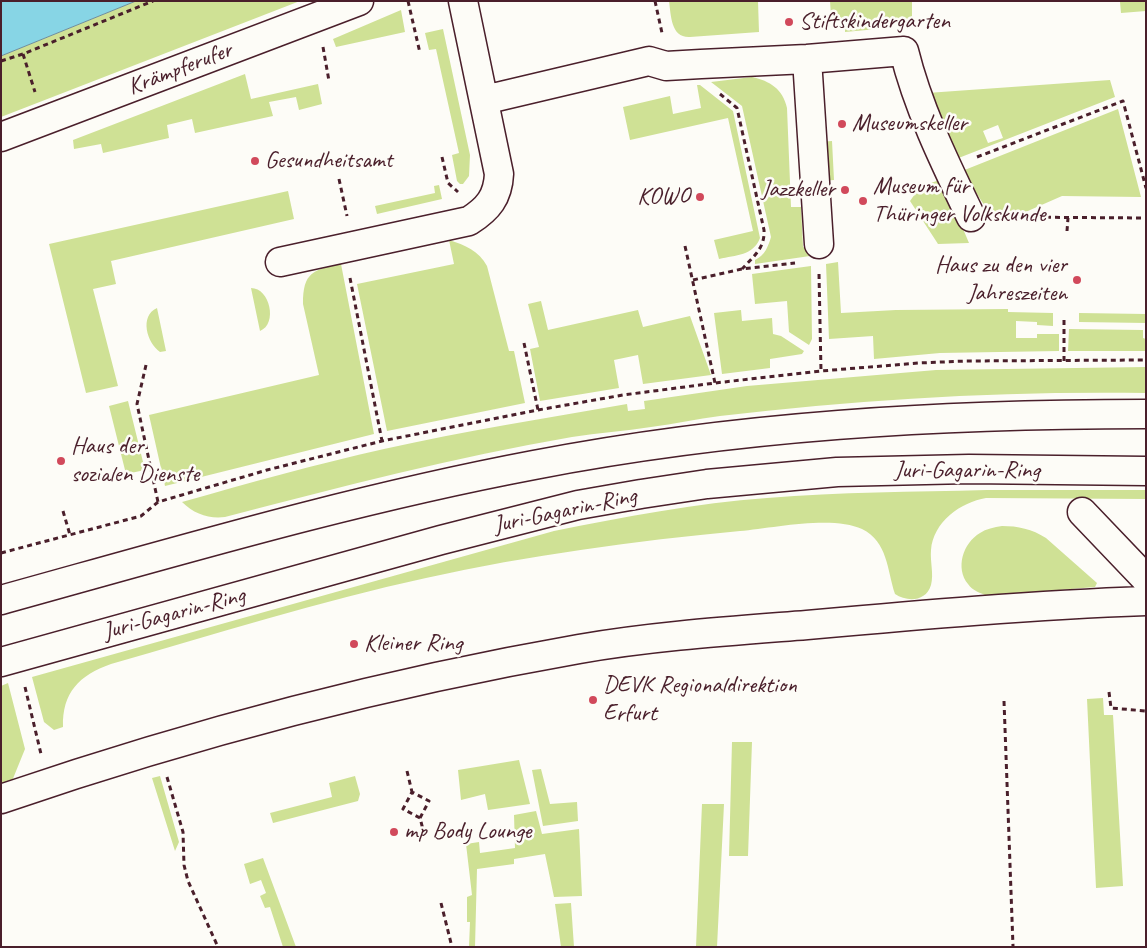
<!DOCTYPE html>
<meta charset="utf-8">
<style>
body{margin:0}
#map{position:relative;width:1147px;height:948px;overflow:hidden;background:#fdfcf7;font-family:Caveat,sans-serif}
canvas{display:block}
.frame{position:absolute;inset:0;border:2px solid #4a1f2b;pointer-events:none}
</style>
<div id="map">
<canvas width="1147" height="948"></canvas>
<div class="frame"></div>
</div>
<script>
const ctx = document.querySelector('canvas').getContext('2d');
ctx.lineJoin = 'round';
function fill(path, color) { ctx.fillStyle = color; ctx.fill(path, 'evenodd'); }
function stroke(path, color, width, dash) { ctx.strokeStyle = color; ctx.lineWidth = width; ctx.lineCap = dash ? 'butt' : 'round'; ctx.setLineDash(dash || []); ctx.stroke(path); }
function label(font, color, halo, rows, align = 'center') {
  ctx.font = font + ' Caveat,sans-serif'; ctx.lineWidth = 5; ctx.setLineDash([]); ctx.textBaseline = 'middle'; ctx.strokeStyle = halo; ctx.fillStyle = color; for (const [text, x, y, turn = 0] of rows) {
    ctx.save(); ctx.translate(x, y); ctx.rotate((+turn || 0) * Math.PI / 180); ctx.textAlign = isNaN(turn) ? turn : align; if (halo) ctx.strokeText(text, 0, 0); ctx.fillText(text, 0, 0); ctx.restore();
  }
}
fill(new Path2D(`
 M 136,1 L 300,1 L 1,117 L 1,56 Z
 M 669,1 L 758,1 L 759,32 L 690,37 C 671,38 671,16 669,1 Z
 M 830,1 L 912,1 L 912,19 L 888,21 L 888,28 L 845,32 L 845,26 L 831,16 Z
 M 1115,1 L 1146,1 L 1146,11 L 1121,13 L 1120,2 Z
 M 401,10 L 405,32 L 336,47 L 333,39 Z
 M 443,29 L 470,155 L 469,176 L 463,184 L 460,184 L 457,181 L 452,155 L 459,153 L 436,49 L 429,50 L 425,33 Z
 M 245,74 L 251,99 L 318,84 L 322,104 L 299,110 L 296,97 L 269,102 L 273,116 L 195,133 L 192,119 L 167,125 L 169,138 L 103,153 L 101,144 L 74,149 L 73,140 Z
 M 752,77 C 770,81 783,89 787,108 L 791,207 L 801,207 L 803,247 L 810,251 L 810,256 L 755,264 L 755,260 C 765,255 768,247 771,237 L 742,106 L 711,82 Z
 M 1110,80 L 1115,97 L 956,159 L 927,93 ZM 998,125 L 1003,138 L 988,143 L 983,131 Z
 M 697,85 L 700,85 L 733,111 L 760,238 C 753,256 736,255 719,259 L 714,240 L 753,231 L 728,118 L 630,140 L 623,107 L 670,96 L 673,114 L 701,108 Z
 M 1118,109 L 1141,197 L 1062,196 L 1021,214 L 990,214 L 962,171 Z
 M 832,141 L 834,180 L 821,181 L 819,142 Z
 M 942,179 L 969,243 L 938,244 L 910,201 L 920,187 Z
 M 439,185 L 442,199 L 377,214 L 375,206 L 435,193 L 434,186 Z
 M 288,191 L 294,219 L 111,261 L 116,284 L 93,289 L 118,386 L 86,393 L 49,244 Z
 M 449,240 C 465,245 479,251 487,266 L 509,351 L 514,351 L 525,403 L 387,431 L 357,284 L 454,264 Z
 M 838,262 L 841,313 L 896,310 L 1008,309 L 1008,312 L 1053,313 L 1053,326 L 1037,325 L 1037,322 L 1016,321 L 1016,338 L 1037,338 L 1037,334 L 1059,334 L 1059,351 L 940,353 L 874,359 L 873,336 L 829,339 L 826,264 Z
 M 341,264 L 374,434 L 165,486 L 149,415 L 319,375 L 303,304 C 303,272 313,270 341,264 Z
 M 811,266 L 812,339 L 809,345 L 789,332 L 787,301 L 755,304 L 752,274 Z
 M 251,288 C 270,288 278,324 260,331 Z
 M 541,301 L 548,330 L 638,310 L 643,327 L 690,316 L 711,375 L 643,384 L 638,355 L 614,360 L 619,388 L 540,401 L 530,349 L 539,347 L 528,304 Z
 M 157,308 L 166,351 L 160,352 C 147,343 139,316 157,308 Z
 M 741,310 L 742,321 L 772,318 L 773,334 L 781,336 L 804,351 L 802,354 L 770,359 L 770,368 L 722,374 L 714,313 Z
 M 1079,313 L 1146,314 L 1146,323 L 1079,322 Z
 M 1069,329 L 1143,330 L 1143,338 L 1146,339 L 1146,351 L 1068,351 Z
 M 1146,367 L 1146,393 C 1004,391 862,399 720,416 C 697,419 674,424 651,427 C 625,431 598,433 572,437 C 455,457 340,487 225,517 C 209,519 194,514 182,502 C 249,483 317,464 384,449 C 465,431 546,418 627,404 L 628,411 L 645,409 L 644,401 L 747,386 L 936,370 Z
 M 128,401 L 145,470 L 126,474 L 109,406 Z
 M 987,490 L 1146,490 L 1146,499 L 986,498 C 961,502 933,522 931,550 C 930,562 934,574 931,585 C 926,602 907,602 895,594 C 887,570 888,542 862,529 C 833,515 772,528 740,531 C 634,541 530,555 426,578 C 320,601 215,634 111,664 C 79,675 62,693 63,727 L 54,730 L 44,722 L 32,677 L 554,531 C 623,517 697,503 767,498 C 840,492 913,492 987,490 Z
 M 1002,526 C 1018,526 1032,529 1046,538 L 1097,583 L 1095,587 L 988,596 C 980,593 973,591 968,584 C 955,568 963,543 980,533 C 986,529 994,527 1002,526 Z
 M 8,683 L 25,749 L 12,781 L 1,785 L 1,686 Z
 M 1103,698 L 1104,715 L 1113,715 L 1123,886 L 1096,888 L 1087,699 Z
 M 732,742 L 752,742 L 748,856 L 729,856 Z
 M 519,760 L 530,804 L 488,810 L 485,794 L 461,800 L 458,770 Z
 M 541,769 L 550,804 L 577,802 L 578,821 L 543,826 L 532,770 Z
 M 160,776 L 179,842 L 175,851 L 152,778 Z
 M 355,776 L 360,794 L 358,801 L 273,823 L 270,813 L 332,797 L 329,783 Z
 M 702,804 L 724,804 L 717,947 L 696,947 Z
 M 536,811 L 542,834 L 579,829 L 582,896 L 554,897 L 545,854 L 514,859 L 514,864 L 477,869 L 475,947 L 469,947 L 470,922 L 467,922 L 467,897 L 472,895 L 466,844 L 479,842 L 480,853 L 515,848 L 514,815 Z
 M 263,858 L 296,947 L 283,947 L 270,907 L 265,908 L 260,896 L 266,893 L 261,880 L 250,884 L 244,864 Z
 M 571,903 L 574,947 L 561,947 L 555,904 Z`), '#cfe195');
const water = new Path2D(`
 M 1,1 L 136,1 L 1,56 Z`);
fill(water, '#87d5e5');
stroke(water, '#6f8c9b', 1);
const minor = new Path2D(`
 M 807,59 L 819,244
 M 484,100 L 649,61 L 666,66 L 701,64 L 807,59 L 904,51 C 918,108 945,163 971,217
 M 1,137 L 359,1
 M 280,262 L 469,221 C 488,209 498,197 499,174 L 463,1
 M 1082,512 L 1146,579
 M 1,600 C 178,551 354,499 534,465 C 736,426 941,414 1146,414
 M 1,662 L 441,540 L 578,505 L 641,494 L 707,484 L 837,472 L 969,469 L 1146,471
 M 1,799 C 188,735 384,683 579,649 C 654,636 731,631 807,625 C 919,615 1033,605 1146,601`);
stroke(minor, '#4a1f2b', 31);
stroke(new Path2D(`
 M 408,1 L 420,53
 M 655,1 L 662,33
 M 323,47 L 329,81
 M 23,54 L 35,92
 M 1,61 L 23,54 L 153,1
 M 720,94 L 737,108 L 764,230 C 765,248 754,256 742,269
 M 442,157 L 448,183 L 458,192
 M 977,157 L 1123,101 L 1146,188
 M 339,179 L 347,216
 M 1001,217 L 1146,218
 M 1067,231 L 1068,218
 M 685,246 L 715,383
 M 819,274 L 821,371
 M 350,278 L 382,441
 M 693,280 L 742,269 L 795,263
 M 524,343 L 538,410
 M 1064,361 L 1064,317
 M 146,365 L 137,404 L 158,502
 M 63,511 L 70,535
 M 1,553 L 141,516 L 158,502 L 267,470 L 382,441 L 538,410 L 623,395 L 715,383 L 821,371 L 918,363 L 966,361 L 1146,360
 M 25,687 L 41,754
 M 1109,692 L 1111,708 L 1146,711
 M 1004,701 L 1013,946
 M 407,771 L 412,792
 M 167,777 L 183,832 L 184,865 L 188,881 L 218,947
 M 420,818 L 403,809 L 412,792 L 429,801 L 420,818 L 425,837
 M 441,903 L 452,947`), '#4a1f2b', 3, [5, 4]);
stroke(minor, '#fdfcf7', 28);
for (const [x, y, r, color] of [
 [789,22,5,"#d1495b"],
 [842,124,5,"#d1495b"],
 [255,161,5,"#d1495b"],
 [845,190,5,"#d1495b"],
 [700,197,5,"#d1495b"],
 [863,201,5,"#d1495b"],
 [1077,280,5,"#d1495b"],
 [61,461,5,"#d1495b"],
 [354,644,5,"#d1495b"],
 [593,700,5,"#d1495b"],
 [394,832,5,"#d1495b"]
]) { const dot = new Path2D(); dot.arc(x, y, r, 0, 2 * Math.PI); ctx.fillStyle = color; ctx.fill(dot); stroke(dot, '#fdfcf7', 2); }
label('24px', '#4a1f2b', '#fdfcf7', [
 ["Stiftskindergarten",799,22],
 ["Museumskeller",852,124],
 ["Gesundheitsamt",265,161],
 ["Museum für",873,187],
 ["Thüringer Volkskunde",873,215],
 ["Jazzkeller",835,190,"right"],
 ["KOWO",690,197,"right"],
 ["Haus zu den vier",1067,266,"right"],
 ["Jahreszeiten",1067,294,"right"],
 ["Haus der",71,447],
 ["sozialen Dienste",71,475],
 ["Kleiner Ring",364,644],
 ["DEVK Regionaldirektion",603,686],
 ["Erfurt",603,714],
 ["mp Body Lounge",404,832]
], 'left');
label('24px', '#4a1f2b', '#fdfcf7', [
 ["Krämpferufer",180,69,-21],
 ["Juri-Gagarin-Ring",967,471],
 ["Juri-Gagarin-Ring",565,511,-12],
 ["Juri-Gagarin-Ring",174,614,-15]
]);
</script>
